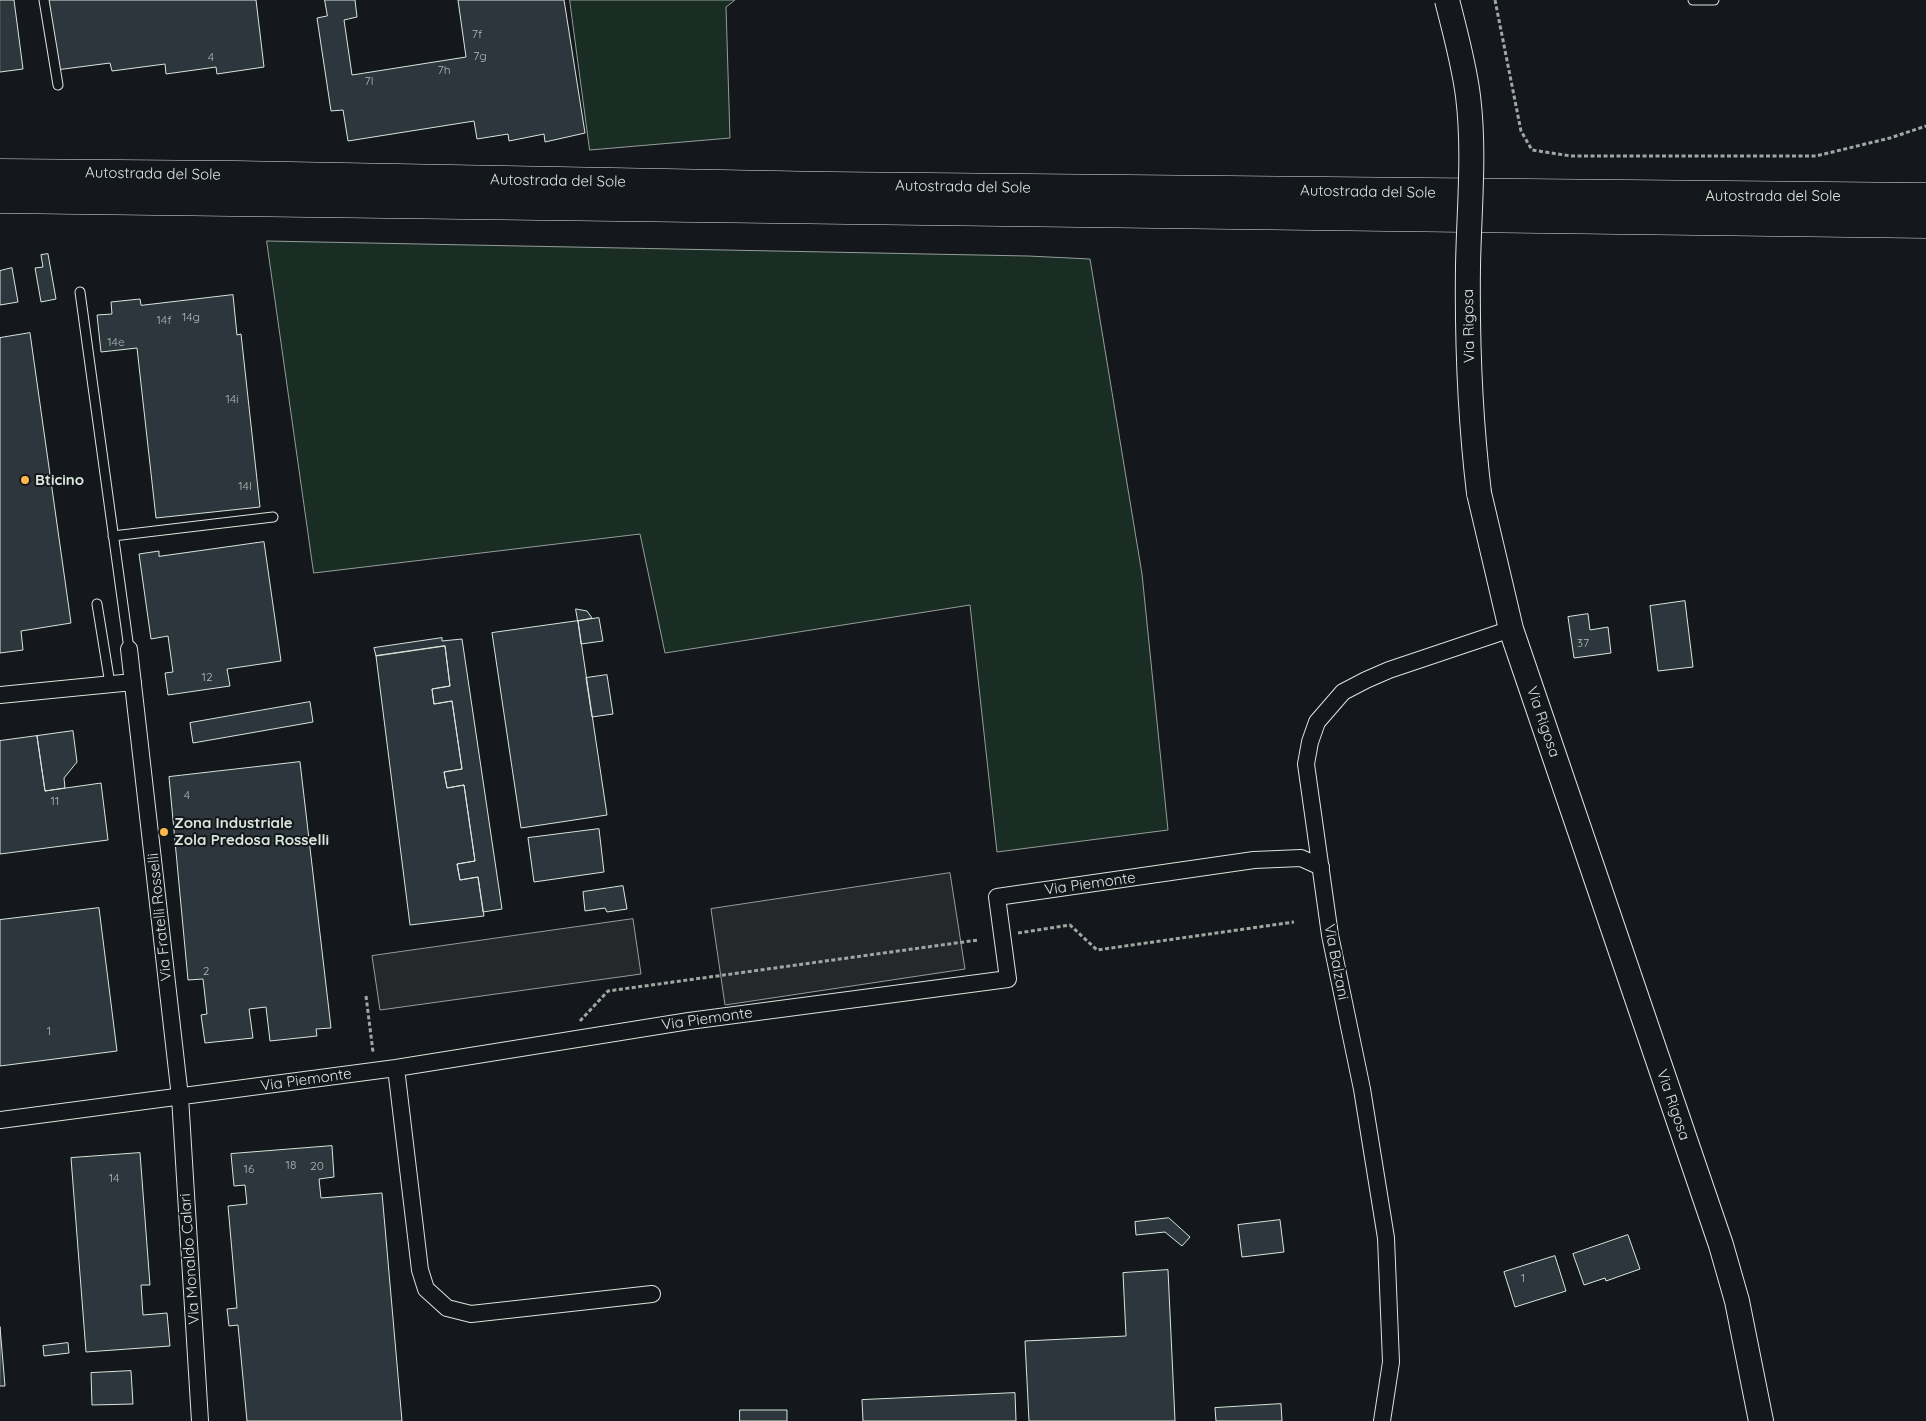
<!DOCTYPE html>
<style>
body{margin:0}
canvas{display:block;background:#14181c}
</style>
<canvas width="1926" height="1421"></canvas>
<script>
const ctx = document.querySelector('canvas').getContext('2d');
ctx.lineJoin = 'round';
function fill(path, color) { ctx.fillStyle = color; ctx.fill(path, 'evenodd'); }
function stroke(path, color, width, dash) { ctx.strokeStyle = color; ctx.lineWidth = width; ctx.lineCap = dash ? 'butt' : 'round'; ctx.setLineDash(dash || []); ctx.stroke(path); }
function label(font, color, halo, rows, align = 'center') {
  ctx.font = font + ' Quicksand,sans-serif'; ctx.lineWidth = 4; ctx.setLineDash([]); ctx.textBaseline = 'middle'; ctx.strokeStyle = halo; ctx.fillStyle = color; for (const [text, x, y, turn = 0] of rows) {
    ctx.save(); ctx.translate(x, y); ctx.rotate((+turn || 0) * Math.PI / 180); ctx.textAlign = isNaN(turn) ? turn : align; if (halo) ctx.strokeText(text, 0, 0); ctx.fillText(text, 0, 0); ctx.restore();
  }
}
const green = new Path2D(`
 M 570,0 L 735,0 L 726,7 L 730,138 L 590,150 Z
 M 267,241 L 1028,256 L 1090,259 L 1142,574 L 1168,830 L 997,852 L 970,605 L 665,653 L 640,534 L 314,573 Z`);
fill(green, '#1a2d24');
stroke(green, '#939e99', 1);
const parking = new Path2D(`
 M 950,873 L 965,969 L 725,1005 L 711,909 Z
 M 633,919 L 641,974 L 380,1010 L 372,956 Z`);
fill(parking, '#24282b');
stroke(parking, '#939e99', 1);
const building = new Path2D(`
 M 0,0 L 14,0 L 23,69 L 0,72 Z
 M 46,0 L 256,0 L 264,67 L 217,74 L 216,67 L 166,74 L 165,64 L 112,71 L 110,63 L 56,70 Z
 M 325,0 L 355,0 L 357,17 L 344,20 L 352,75 L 466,57 L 458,0 L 564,0 L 585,133 L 545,142 L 544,134 L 509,141 L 508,134 L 477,139 L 474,121 L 348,141 L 343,110 L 331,111 L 317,18 L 327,16 Z
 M 48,254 L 56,299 L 41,302 L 35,268 L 43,267 L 41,255 Z
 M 12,268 L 18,302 L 0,305 L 0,271 Z
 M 233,295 L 237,335 L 241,334 L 260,507 L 156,518 L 137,348 L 101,352 L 97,315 L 112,314 L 111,302 L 140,299 L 141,305 Z
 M 30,333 L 71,623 L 21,631 L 23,650 L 0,653 L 0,338 Z
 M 264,542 L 281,661 L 227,669 L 230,686 L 168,695 L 165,673 L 173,672 L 168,636 L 151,639 L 139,554 L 159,551 L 159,556 Z
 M 1685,601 L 1693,667 L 1658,671 L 1650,606 Z
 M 576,609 L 587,611 L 592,618 L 578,621 Z
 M 1588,614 L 1590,630 L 1608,627 L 1611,653 L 1574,658 L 1568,617 Z
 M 599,618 L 603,641 L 581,644 L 578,621 Z
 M 578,621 L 607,815 L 521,828 L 492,633 Z
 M 442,638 L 442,641 L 462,639 L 502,909 L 483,912 L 478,877 L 460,880 L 457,864 L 475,861 L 464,785 L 447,788 L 444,772 L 462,769 L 452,701 L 434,704 L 432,689 L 450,686 L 445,646 L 376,656 L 374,648 Z
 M 445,646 L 450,686 L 432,689 L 434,704 L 452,701 L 462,769 L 444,772 L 447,788 L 464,785 L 475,861 L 457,864 L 460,880 L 478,877 L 484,916 L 410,925 L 376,656 Z
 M 607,675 L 613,714 L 592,717 L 586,678 Z
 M 310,702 L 313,722 L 193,743 L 190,723 Z
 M 73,731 L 77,762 L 64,778 L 65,788 L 45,791 L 37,736 Z
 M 37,736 L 45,791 L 101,783 L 108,840 L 0,854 L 0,741 Z
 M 300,762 L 331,1028 L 316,1029 L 317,1036 L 270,1041 L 266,1007 L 249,1009 L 253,1038 L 205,1043 L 201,1015 L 207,1014 L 203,979 L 188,980 L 169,777 Z
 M 599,829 L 604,872 L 534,882 L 528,838 Z
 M 623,886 L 627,909 L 607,912 L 605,908 L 585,911 L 583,892 Z
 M 99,908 L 117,1051 L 0,1066 L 0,920 Z
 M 332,1146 L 334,1177 L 319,1179 L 321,1198 L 382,1193 L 402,1421 L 247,1421 L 238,1325 L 229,1326 L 227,1309 L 237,1308 L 228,1206 L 247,1204 L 245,1185 L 234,1186 L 231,1154 Z
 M 140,1153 L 150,1285 L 141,1285 L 143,1315 L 167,1313 L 170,1346 L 86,1352 L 71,1158 Z
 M 1169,1218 L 1190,1237 L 1182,1246 L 1165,1232 L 1136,1235 L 1135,1222 Z
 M 1280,1220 L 1284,1252 L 1242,1257 L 1238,1225 Z
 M 1628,1235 L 1640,1269 L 1606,1281 L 1605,1278 L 1584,1285 L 1573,1254 Z
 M 1555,1256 L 1566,1291 L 1515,1307 L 1504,1272 Z
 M 1168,1270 L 1175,1421 L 1029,1421 L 1025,1341 L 1126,1336 L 1123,1273 Z
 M 0,1327 L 5,1386 L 0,1386 Z
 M 68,1343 L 69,1353 L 44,1356 L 43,1346 Z
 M 131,1371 L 133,1404 L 92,1405 L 91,1373 Z
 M 1015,1393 L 1016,1421 L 863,1421 L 862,1400 Z
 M 1281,1404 L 1282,1421 L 1216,1421 L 1215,1408 Z
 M 740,1410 L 787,1410 L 787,1421 L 740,1421 Z`);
fill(building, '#2c363c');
stroke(building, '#d8e6dc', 1);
const service = new Path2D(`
 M 44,0 L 58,85
 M 1693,0 L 1714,0
 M 80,292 L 129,649
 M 113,536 L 273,517
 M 97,604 L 110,684`);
const minor = new Path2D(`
 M 129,649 L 180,1097 L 200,1421
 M 0,695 L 133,682
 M 396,1068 L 420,1270 L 426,1289 L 447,1308 L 471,1314 L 652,1294
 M 0,1120 L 396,1068 L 689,1021 L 1008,979 L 997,897 L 1254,860 L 1301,858 L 1321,867
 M 1382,1421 L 1391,1362 L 1386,1238 L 1362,1089 L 1330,935 L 1306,764 L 1310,742 L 1317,722 L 1343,692 L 1366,680 L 1389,670 L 1511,629`);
const secondary = new Path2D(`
 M 1479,493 L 1511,629 L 1721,1245 L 1737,1301 L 1761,1421`);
const motorway = new Path2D(`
 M 0,173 L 236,175 L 828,186 L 1926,197
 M 0,199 L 1926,224`);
stroke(service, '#d8e6dc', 11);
stroke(minor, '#d8e6dc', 18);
stroke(secondary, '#d8e6dc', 26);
stroke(motorway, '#d8e6dc', 29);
stroke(new Path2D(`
 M 1495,0 L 1521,131 L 1532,150 L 1571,156 L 1816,156 L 1890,138 L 1926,126
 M 1018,933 L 1070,925 L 1097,950 L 1294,922
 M 366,996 L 373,1052
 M 580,1021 L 608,991 L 978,940`), '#9da8a2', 3, [4, 2.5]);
stroke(service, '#14181c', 9);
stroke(minor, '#14181c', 16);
stroke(secondary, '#14181c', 24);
stroke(motorway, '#14181c', 28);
const secondaryBridge = new Path2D(`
 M 1447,0 C 1455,32 1464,64 1468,96 C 1475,152 1469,210 1468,266 C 1467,342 1470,418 1479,493`);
stroke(secondaryBridge, '#d8e6dc', 26, []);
stroke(secondaryBridge, '#14181c', 24);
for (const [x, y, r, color] of [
 [25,480,5,"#ffb74d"],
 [164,832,5,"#ffb74d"]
]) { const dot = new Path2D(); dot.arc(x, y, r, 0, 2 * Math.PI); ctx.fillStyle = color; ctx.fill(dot); stroke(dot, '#14181c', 2); }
label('12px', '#adbab4', null, [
 ["7f",477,34],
 ["7g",480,56],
 ["4",211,57],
 ["7h",444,70],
 ["7l",369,81],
 ["14g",191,317],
 ["14f",164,320],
 ["14e",116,342],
 ["14i",232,399],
 ["14l",245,486],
 ["37",1583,643],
 ["12",207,677],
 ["4",187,795],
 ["11",55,801],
 ["2",206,971],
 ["1",49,1031],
 ["18",291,1165],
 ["20",317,1166],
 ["16",249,1169],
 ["14",114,1178],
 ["1",1523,1278]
]);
label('15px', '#d8e6dc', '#14181c', [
 ["Autostrada del Sole",153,174,1],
 ["Autostrada del Sole",558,181,1],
 ["Autostrada del Sole",963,187,1],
 ["Autostrada del Sole",1368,192,1],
 ["Autostrada del Sole",1773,196],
 ["Via Rigosa",1469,326,-91],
 ["Via Rigosa",1543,722,71],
 ["Via Piemonte",1090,884,-8],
 ["Via Fratelli Rosselli",160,917,-96],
 ["Via Balzani",1336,962,79],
 ["Via Piemonte",707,1019,-8],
 ["Via Piemonte",306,1080,-8],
 ["Via Rigosa",1673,1105,71],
 ["Via Monaldo Calari",190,1259,-94]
]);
label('bold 15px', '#d8e6dc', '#14181c', [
 ["Bticino",35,480],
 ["Zona Industriale",174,823],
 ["Zola Predosa Rosselli",174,840]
], 'left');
</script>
